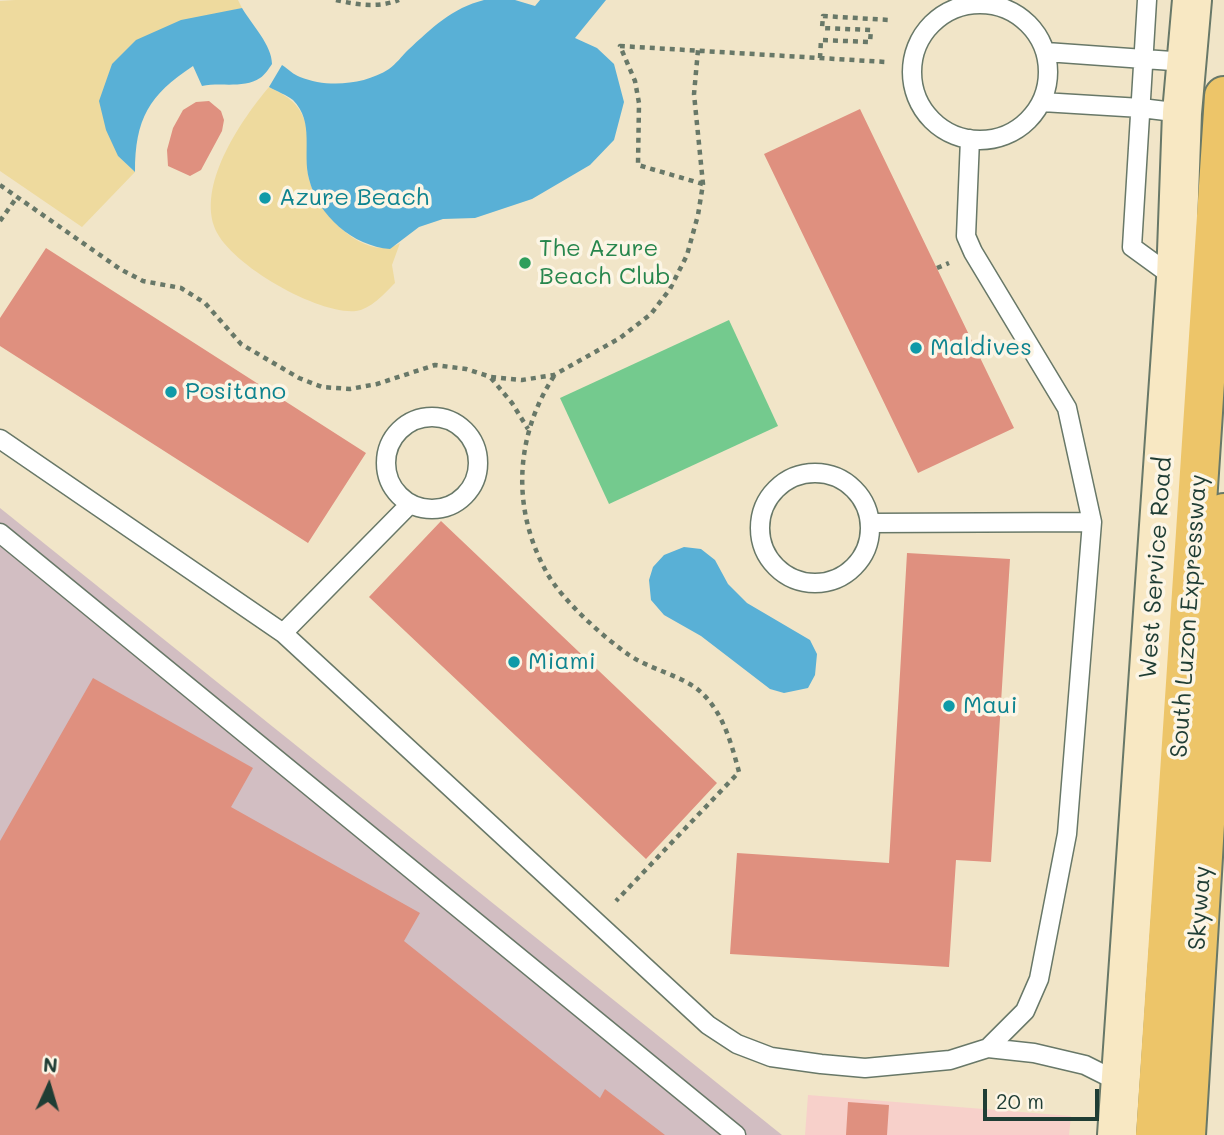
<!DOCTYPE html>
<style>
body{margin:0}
#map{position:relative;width:1224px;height:1135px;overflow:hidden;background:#f1e5c8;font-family:Mali,sans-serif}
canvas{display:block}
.north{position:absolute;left:14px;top:1051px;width:70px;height:70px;-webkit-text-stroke:5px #fcf5e5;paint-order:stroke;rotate:4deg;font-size:19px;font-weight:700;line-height:28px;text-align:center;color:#1f3d34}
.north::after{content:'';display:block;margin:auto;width:24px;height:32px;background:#1f3d34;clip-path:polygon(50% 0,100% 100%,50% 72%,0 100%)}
.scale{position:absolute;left:983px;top:1089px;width:116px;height:32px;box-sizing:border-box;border:4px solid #1f3d34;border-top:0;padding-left:9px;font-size:21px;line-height:24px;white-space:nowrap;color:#1f3d34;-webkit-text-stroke:5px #fcf5e5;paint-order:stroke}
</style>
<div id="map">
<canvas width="1224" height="1135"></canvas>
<div class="north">N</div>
<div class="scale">20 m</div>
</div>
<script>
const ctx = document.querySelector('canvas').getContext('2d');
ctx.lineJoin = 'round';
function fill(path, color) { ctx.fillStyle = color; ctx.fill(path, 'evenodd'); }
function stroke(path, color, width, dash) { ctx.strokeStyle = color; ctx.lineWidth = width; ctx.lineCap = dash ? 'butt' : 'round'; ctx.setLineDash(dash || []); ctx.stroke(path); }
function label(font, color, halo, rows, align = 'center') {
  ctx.font = font + ' Mali,sans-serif'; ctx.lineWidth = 7; ctx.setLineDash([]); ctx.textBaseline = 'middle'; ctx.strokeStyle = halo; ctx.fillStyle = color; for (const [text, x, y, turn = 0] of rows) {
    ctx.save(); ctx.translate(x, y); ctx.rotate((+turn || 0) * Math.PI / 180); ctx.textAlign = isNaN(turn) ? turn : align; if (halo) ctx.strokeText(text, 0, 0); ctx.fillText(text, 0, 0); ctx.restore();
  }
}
fill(new Path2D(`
 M 808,1095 L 1071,1116 L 1069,1135 L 805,1135 Z`), '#f7d0ca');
fill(new Path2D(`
 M 0,508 L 782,1135 L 0,1135 Z`), '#d2bec2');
fill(new Path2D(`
 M 729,320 L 778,426 L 609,504 L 560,398 Z`), '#74ca8e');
fill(new Path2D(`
 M 15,0 L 238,0 L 242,8 L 217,14 L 112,64 L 108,78 L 118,156 L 135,172 L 82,227 L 0,171 L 0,1 Z
 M 269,87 C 285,95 298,102 304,119 C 311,139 304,160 309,179 C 317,212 365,264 400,243 L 392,265 L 395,283 C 384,294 371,309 356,311 C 318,315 226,263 214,226 C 199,181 242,119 269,87 Z`), '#eeda9e');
fill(new Path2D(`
 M 484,0 L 515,0 L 535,6 L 540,0 L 606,0 L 575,38 L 597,48 L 614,64 L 624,102 L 614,140 L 590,165 L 532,199 L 475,218 L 443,219 L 419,227 L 390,249 C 353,246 318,216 309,179 C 302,153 315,122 293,100 C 287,95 276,91 269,87 L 282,65 C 288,69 294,75 300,77 C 327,88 364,85 389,69 C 396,64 402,56 408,50 C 432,28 452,8 484,0 Z
 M 242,8 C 252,25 272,45 272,64 C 269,68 265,75 260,78 C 244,89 220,82 202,86 L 193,66 C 149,95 135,119 135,172 L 118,156 L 106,130 L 99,101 L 112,64 L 136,40 L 181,20 Z
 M 684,547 L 701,549 L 715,560 L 728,584 L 747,603 L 810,640 L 817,654 L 815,675 L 808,688 L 784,693 L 770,689 L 701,636 L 664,615 L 651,600 L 649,580 L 653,567 L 664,555 Z`), '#59b0d6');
fill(new Path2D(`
 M 209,101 L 221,111 L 224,120 L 222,131 L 201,170 L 190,176 L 168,166 L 167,150 L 173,128 L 183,110 L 196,102 Z
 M 860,109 L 1014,428 L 918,473 L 764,154 Z
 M 46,248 L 366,453 L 308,543 L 0,346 L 0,318 Z
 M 441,521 L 717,783 L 646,859 L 369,597 Z
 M 907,553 L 1010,559 L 991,862 L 956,860 L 949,967 L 730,954 L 737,853 L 889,863 Z
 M 93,678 L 253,768 L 231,807 L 420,913 L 404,941 L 600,1098 L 605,1089 L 665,1135 L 0,1135 L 0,841 Z
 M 848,1102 L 889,1105 L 887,1135 L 846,1135 Z`), '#df907f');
const service = new Path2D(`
 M 1147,0 L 1132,247 L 1176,279
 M912 72a68 68 0 1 1 136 0a68 68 0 1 1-136 0Z
 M 1046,52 L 1186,62
 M 1042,102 L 1141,108 L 1182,113
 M 970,139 L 966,236 L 973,252 L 1067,408 L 1092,522 L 1067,834 L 1039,979 L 1025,1011 L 988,1048
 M386 463a46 46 0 1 1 92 0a46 46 0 1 1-92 0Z
 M 0,439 L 283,633 L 708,1025 L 737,1044 L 771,1057 L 821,1064 L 865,1068 L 950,1060 L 988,1048 L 1034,1053 L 1085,1065 L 1121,1083
 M760 528a55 55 0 1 1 110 0a55 55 0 1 1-110 0Z
 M 871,523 L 1092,522
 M 0,533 L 736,1135
 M 283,633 L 410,504`);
const secondary = new Path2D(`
 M 1117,1135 L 1176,279 L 1182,113 L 1192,0`);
const motorway = new Path2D(`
 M 1155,1135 L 1224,96
 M 1186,1135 L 1224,513`);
stroke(service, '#687868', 21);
stroke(secondary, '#687868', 42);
stroke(motorway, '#687868', 42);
stroke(new Path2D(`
 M 336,0 C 358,5 378,8 399,0
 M 820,58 L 821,40 L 870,42 L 871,30 L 822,28 L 823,16 L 889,20
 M 703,184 L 638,165 L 639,103 L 635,81 L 620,46 L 886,62
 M 0,185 L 120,269 L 143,281 L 181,288 L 205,303 L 241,344 L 299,378 L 322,387 L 350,389 L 377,384 L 435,365 L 466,369 L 491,377 L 522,380 L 554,375 L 620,338 L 651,314 L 670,289 L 687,255 L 698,215 L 703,184 L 694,94 L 698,50
 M 0,221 L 17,197
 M 937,268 L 949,263
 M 554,376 C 515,436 511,509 547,573 C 562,600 603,637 629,655 C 650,669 676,674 696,688 C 722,708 731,742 739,772 L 616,901
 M 491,378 L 512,403 L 528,429`), '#687868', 4.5, [5, 5]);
stroke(service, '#fff', 18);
stroke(secondary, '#f8e8c3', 38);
stroke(motorway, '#edc569', 38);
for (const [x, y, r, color] of [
 [265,198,7,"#0f9aa8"],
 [525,263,7,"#2e9e5b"],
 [916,348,7,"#0f9aa8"],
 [171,392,7,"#0f9aa8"],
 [514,662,7,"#0f9aa8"],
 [949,706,7,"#0f9aa8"]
]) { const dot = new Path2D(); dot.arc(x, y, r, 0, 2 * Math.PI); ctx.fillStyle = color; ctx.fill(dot); stroke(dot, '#fcf5e5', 2.5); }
label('24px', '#0d838f', '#fcf5e5', [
 ["Azure Beach",279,198],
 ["Maldives",930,348],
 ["Positano",185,392],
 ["Miami",528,662],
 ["Maui",963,706]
], 'left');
label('24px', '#27864d', '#fcf5e5', [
 ["The Azure",539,249],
 ["Beach Club",539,277]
], 'left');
label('24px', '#1f3d34', '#fcf5e5', [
 ["West Service Road",1156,568,-86],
 ["South Luzon Expressway",1189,616,-86],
 ["Skyway",1200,908,-86]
]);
</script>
